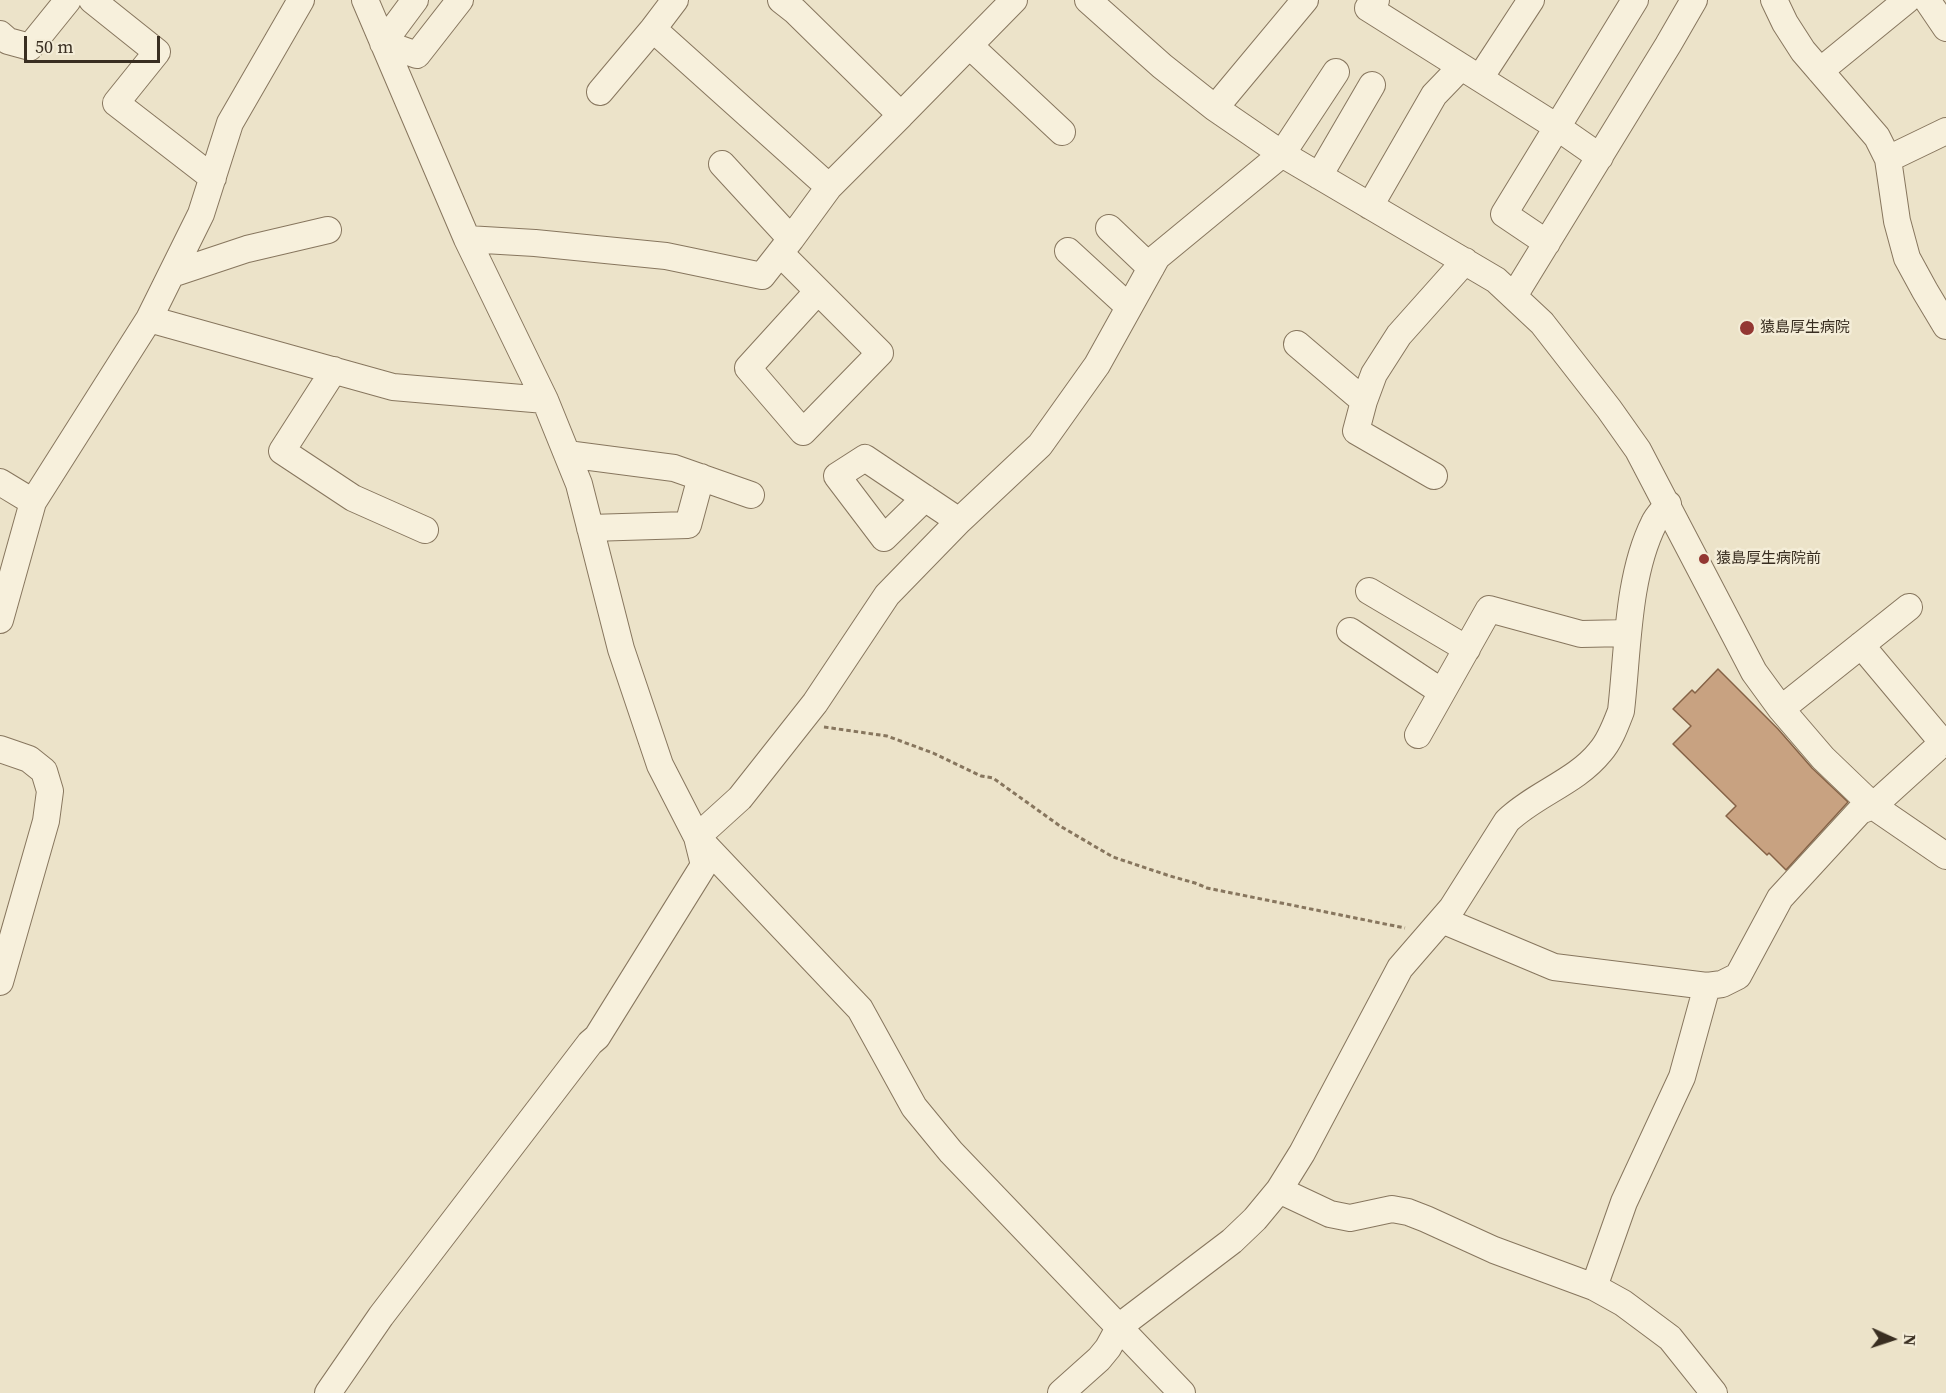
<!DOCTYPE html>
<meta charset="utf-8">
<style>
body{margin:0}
#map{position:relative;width:1946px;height:1393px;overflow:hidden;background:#ece3c9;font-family:"Source Serif 4",serif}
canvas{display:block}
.north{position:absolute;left:1862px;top:1309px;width:60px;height:60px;-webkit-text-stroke:4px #f4edd8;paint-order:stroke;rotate:93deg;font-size:16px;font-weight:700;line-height:24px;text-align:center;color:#392e21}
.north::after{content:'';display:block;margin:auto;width:21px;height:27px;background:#392e21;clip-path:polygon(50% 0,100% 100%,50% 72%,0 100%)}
.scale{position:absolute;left:24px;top:36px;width:136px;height:27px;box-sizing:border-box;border:3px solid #392e21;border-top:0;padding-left:8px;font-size:18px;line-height:21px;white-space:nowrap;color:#392e21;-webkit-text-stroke:4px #f4edd8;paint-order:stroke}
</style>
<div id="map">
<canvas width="1946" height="1393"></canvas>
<div class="north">N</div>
<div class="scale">50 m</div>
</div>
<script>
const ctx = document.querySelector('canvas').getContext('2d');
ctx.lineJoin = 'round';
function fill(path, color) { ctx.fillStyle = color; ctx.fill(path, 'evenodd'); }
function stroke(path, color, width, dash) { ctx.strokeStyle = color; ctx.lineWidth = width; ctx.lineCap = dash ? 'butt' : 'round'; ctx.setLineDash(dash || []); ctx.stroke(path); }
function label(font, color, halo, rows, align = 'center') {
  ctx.font = font + ' "Source Serif 4","Noto Sans JP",serif'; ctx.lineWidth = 5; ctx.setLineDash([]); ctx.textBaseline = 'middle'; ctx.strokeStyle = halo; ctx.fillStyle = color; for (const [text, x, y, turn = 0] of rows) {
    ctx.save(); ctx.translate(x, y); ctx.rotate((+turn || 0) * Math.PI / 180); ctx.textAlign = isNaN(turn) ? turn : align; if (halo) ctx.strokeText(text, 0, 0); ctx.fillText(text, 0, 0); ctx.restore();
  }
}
const building = new Path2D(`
 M 1718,669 L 1778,729 L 1812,768 L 1848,802 L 1786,870 L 1769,853 L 1767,855 L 1726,816 L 1736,806 L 1673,744 L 1691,726 L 1673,709 L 1692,690 L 1695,693 Z`);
fill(building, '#c8a281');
stroke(building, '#856246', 1.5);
const minor = new Path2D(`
 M 92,0 L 157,52 L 116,103 L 213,178
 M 365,0 L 467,239 L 545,400 L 579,484 L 621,649 L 660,765 L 697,837 L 860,1009 L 914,1107 L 951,1152 L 1182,1393
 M 415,0 L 383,43 L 417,55 L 460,0
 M 781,0 L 795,11 L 901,115 L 829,187
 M 1088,0 L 1162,66 L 1215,108 L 1282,154 L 1496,280 L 1542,323 L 1609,409 L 1638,450 L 1754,672 L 1781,709 L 1823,758 L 1873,806 L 1946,856
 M 1376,0 L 1368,8 L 1557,127 L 1600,157
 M 1774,0 L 1785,23 L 1803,51 L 1877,137 L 1888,159 L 1897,221 L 1907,258 L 1925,291 L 1946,326
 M 1927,0 L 1946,28
 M 653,29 L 829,187 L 791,239 L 722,164
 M 0,34 L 8,41 L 30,47 L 68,0
 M 970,46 L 1062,132
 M 1820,71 L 1907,0
 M 1480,78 L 1531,0
 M 600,92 L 653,29 L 675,0
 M 1215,108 L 1305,0
 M 901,115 L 1014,0
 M 1888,159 L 1946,131
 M 1319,176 L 1372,85
 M 1370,206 L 1434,95 L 1461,67
 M 1109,228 L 1151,268
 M 467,239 L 535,243 L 666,256 L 762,276 L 791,239
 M 1547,243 L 1504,214 L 1635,0
 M 1068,251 L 1129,307
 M 780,253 L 880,353 L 803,432 L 748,368 L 818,291
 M 172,274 L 247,249 L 328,230
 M 1514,296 L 1668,45 L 1694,0
 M 149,319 L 393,387 L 545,400
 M 1297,344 L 1364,401 L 1356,431 L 1434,476
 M 334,370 L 282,451 L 353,498 L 425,530
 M 1364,401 L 1374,374 L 1399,335 L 1465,261
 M 567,454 L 674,468 L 751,495
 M 0,482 L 33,502
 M 925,498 L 884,538 L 837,476 L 865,458 L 959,521
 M 590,528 L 688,525 L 701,477
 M 1369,591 L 1467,649
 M 0,620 L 33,502 L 149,319 L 201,214 L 230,123 L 301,0
 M 1350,631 L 1442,692
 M 1861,645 L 1943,743
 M 1781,709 L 1909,607
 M 1418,735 L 1489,609 L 1581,634 L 1628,633
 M 0,749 L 29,759 L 44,771 L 50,791 L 46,821 L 0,982
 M 1442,920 L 1554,967 L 1707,986
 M 1279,1190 L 1330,1214 L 1350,1218 L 1392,1209 L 1408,1212 L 1426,1219 L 1494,1250 L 1594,1287 L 1623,1303 L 1670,1338 L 1714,1393
 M 1594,1287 L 1624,1202 L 1682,1077 L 1707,986 L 1722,984 L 1738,976 L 1780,898 L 1860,811 L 1873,806 L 1946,740
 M 328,1393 L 381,1316 L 590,1043 L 597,1037 L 704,865 L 697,837 L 740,798 L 815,703 L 887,595 L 959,521 L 1040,445 L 1097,365 L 1157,257 L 1282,154 L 1336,72
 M 1061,1393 L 1099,1359 L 1108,1348 L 1120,1326 L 1232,1241 L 1255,1219 L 1279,1190 L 1302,1153 L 1400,968 L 1452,908 L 1507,821 C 1535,794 1576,782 1600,752 C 1610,741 1616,724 1621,711 C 1628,651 1627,577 1654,523 C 1657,516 1664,510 1668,504`);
stroke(minor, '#87765e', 28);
stroke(new Path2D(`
 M 824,727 L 887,736 L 933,753 L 981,776 L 993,778 L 1060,826 L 1113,857 L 1170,876 L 1195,883 L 1207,888 L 1405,928`), '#87765e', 3, [4.5, 3]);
stroke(minor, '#f7f0dc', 26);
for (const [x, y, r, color] of [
 [1747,328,8,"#933732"],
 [1704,559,6,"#933732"]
]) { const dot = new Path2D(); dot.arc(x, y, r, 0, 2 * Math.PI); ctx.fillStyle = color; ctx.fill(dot); stroke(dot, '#f4edd8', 2); }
label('15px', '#392e21', '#f4edd8', [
 ["猿島厚生病院",1760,328],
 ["猿島厚生病院前",1716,559]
], 'left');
</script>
